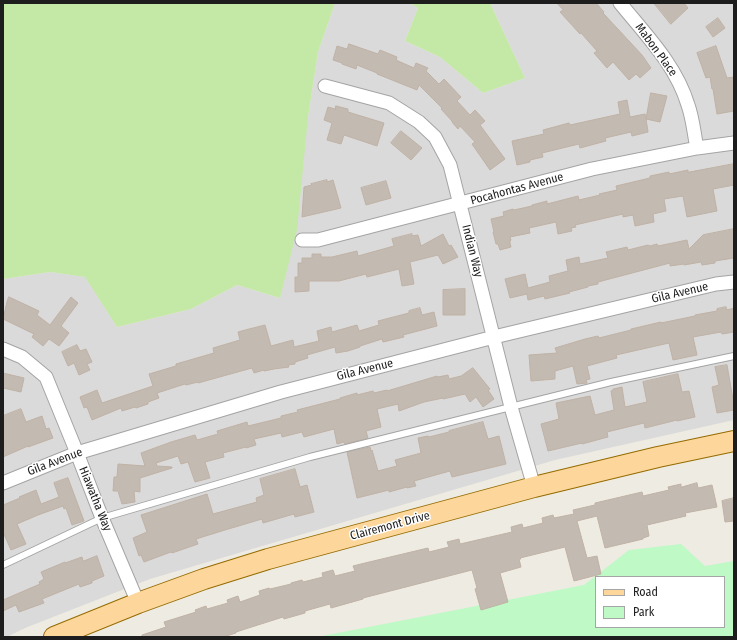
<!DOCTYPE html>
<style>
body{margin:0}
#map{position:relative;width:737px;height:640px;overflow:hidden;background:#eeebe2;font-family:"Fira Sans Condensed",sans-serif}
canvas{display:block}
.frame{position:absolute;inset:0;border:4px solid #1d1d1d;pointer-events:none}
.legend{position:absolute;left:595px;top:576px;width:130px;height:52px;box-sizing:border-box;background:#fff;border:1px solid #a5a5a5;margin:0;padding:5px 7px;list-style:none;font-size:12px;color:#1d1d1d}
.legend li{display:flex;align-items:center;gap:8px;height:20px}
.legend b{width:20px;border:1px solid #a5a5a5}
</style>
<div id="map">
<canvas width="737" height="640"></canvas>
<div class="frame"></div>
<ul class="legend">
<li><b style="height:5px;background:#fcd69a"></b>Road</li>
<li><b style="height:11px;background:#bef9c6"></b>Park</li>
</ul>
</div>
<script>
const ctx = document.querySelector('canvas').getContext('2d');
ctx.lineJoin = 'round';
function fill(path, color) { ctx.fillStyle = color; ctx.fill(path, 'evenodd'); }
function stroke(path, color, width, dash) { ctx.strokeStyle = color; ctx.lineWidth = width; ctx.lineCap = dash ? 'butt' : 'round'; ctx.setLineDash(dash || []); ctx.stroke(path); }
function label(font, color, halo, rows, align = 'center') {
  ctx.font = font + ' "Fira Sans Condensed",sans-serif'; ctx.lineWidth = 3; ctx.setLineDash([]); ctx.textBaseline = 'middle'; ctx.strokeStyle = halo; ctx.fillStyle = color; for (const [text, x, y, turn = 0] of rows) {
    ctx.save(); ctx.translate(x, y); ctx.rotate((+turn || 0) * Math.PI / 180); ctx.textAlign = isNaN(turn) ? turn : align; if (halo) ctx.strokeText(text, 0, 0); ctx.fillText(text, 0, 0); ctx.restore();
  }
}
fill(new Path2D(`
 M 335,3 L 410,3 L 418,8 L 405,41 L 440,57 L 483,93 L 525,78 L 490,3 L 734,3 L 734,420 L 555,460 L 150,579 L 25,628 L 7,637 L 3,637 L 3,279 L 50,272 L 86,277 L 117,327 L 191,309 L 237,285 L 280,298 L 318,52 Z`), '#dbdada');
fill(new Path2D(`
 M 3,3 L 335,3 L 318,52 L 308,117 L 297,230 L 280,298 L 237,285 L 191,309 L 117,327 L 85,277 L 50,272 L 3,279 Z
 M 410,3 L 490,3 L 525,78 L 483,93 L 440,57 L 405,41 L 418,8 Z`), '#c4e9a7');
fill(new Path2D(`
 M 681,544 L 705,566 L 734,561 L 734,637 L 317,637 L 584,585 L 629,550 ZM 596,577 L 724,577 L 724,627 L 596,627 Z`), '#bef9c6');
const building = new Path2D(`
 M 557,3 L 596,3 L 604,12 L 603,13 L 642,55 L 651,68 L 640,78 L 636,74 L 629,80 L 613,62 L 607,68 L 594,53 L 597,51 L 581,33 L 580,34 L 560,12 L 563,10 Z
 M 654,3 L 684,3 L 688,8 L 671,24 Z
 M 718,18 L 725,28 L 713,37 L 706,27 Z
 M 349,44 L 378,54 L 380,50 L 397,57 L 396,60 L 414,68 L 416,63 L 428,68 L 426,71 L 439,84 L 444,79 L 461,97 L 457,101 L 470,115 L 475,110 L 485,121 L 480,125 L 505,159 L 490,170 L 472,144 L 475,142 L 460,126 L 458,129 L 452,122 L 452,121 L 441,109 L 442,108 L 419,85 L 417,90 L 377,74 L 377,73 L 357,65 L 356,69 L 342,64 L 342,63 L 333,60 L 337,46 L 347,49 Z
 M 716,46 L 727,78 L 734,77 L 734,111 L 717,114 L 713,89 L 712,89 L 710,77 L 706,78 L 697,53 Z
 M 651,93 L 667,96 L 660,122 L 646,119 L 648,132 L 632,136 L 631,132 L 605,138 L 606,141 L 580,148 L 579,144 L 542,153 L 543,157 L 530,160 L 530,162 L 517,165 L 512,141 L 544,134 L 543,130 L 569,123 L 570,125 L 620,114 L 618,102 L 627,100 L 630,117 L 645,114 L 646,118 Z
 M 336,106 L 348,109 L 348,112 L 384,123 L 377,146 L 344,135 L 341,144 L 327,140 L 332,123 L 324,120 L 328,107 L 335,109 Z
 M 401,131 L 422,148 L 411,160 L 391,143 Z
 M 734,164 L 734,185 L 713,189 L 717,211 L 687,217 L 683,196 L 664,199 L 666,211 L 653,214 L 654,222 L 635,226 L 633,215 L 623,217 L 623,214 L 575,225 L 576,227 L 571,228 L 572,231 L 558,234 L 556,222 L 529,228 L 530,233 L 510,237 L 511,240 L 510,241 L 510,243 L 511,247 L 500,250 L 498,244 L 496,244 L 493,232 L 494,232 L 491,219 L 504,216 L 503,212 L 513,209 L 514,210 L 532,206 L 532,205 L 547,201 L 547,204 L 578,196 L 579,200 L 600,195 L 599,194 L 617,190 L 616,186 L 650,178 L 650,176 L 669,172 L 669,174 L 688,170 L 688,172 Z
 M 327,180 L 327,182 L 333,180 L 341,208 L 302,217 L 304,187 L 312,185 L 311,184 Z
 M 386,181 L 391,198 L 366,205 L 361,188 Z
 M 734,229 L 734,258 L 715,261 L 715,263 L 702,265 L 701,262 L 684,265 L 684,264 L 670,266 L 670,263 L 598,282 L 598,284 L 588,286 L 588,287 L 569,292 L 570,293 L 545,299 L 544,296 L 528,300 L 527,294 L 510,298 L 505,279 L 525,274 L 528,288 L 550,282 L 549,276 L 568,271 L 566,260 L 579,257 L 580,264 L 608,258 L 606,252 L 627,247 L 628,250 L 648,245 L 650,246 L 657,244 L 658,246 L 687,240 L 689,249 L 703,235 Z
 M 412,234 L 412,236 L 418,235 L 421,246 L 443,234 L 449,246 L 451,245 L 458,257 L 443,264 L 438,255 L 410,262 L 414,284 L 402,286 L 399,269 L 367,277 L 366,274 L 339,281 L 309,281 L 309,291 L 295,292 L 295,277 L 298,277 L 298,263 L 302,263 L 302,258 L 312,258 L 312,254 L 321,254 L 321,257 L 332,257 L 357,251 L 358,256 L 394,246 L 392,239 Z
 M 465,289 L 465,315 L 443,315 L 443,290 Z
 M 9,297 L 39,311 L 37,315 L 50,325 L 71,297 L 78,303 L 61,326 L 69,333 L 59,346 L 49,339 L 43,346 L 32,337 L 34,334 L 3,319 L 7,302 Z
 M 726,307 L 727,310 L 734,308 L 734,332 L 722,334 L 721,332 L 693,337 L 697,355 L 673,360 L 669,343 L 616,355 L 617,358 L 587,366 L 590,379 L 586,380 L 587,383 L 577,384 L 573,366 L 555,371 L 555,379 L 531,381 L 529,355 L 557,353 L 555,348 L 585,339 L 598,336 L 599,338 L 631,330 L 631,329 L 661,322 L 661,323 L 695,316 L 695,315 L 717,311 L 717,309 Z
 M 420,308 L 422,315 L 434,312 L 437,326 L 403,335 L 404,337 L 383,342 L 382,339 L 360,346 L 360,347 L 348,351 L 336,353 L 335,347 L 307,355 L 308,358 L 295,362 L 295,364 L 288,365 L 289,367 L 274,369 L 264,371 L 264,370 L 254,373 L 252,368 L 198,383 L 198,382 L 186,385 L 185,384 L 157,393 L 159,398 L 148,402 L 148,404 L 136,408 L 135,407 L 122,411 L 121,408 L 92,420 L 87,407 L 84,408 L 80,397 L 97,390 L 102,403 L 153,386 L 149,374 L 176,366 L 176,364 L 214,353 L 213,348 L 240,340 L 238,332 L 249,329 L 265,325 L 271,346 L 293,340 L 294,347 L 319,341 L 317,331 L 331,327 L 332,332 L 357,325 L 359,331 L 379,325 L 378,321 L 409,313 L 409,311 Z
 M 77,345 L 80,351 L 86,349 L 92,362 L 87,364 L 90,370 L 79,375 L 74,363 L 68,366 L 62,352 Z
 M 727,365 L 734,405 L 734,410 L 717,413 L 712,387 L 719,385 L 715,367 Z
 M 473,368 L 490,389 L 488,390 L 494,399 L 483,407 L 476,397 L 470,402 L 465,394 L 443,399 L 443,398 L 424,402 L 399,411 L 398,404 L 377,409 L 381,427 L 366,431 L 368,438 L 345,444 L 344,442 L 337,444 L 334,429 L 304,437 L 302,432 L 282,437 L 281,433 L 254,439 L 256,445 L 246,448 L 246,447 L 223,453 L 224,457 L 205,462 L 210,478 L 195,482 L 188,462 L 181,464 L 178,456 L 156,463 L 157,466 L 172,467 L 172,468 L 140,478 L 140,492 L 134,491 L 135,502 L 122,504 L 118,491 L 113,491 L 114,477 L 117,477 L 118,464 L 145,466 L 141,453 L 171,442 L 195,435 L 197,440 L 218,434 L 217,431 L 247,422 L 248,426 L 281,418 L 281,416 L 298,412 L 297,410 L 340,399 L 340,398 L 357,393 L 357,395 L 373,391 L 374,393 L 387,390 L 387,391 L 437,376 L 438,377 L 448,375 L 449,379 L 461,376 Z
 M 3,373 L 24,378 L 21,392 L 3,388 Z
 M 678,374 L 682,392 L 689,391 L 695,417 L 677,421 L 677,420 L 645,428 L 644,423 L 607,432 L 608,437 L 582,444 L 582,443 L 548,451 L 541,424 L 559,419 L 556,403 L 590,396 L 595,415 L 614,410 L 611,391 L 613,390 L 613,389 L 622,387 L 625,407 L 647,402 L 643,382 Z
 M 21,409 L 26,422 L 42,416 L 46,429 L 49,428 L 53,438 L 28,447 L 28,446 L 3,457 L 3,416 Z
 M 483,422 L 488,439 L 499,436 L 506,464 L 452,477 L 450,471 L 414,481 L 416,486 L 407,488 L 407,487 L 389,492 L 389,490 L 357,498 L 347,452 L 370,447 L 371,451 L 372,450 L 378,471 L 397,466 L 395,460 L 421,453 L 418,438 L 428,436 L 429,437 L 449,432 L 449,431 Z
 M 295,469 L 300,487 L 307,485 L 314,512 L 295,517 L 294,514 L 263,523 L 262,519 L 225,530 L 196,539 L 198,544 L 172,553 L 171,552 L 144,562 L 141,555 L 139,556 L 133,538 L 147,532 L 141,515 L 207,494 L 213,514 L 257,502 L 256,498 L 264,495 L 260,479 Z
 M 68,478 L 84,521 L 72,525 L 66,508 L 64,509 L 63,506 L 38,515 L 17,524 L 26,544 L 11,550 L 3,532 L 3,505 L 20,498 L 19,497 L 36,490 L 41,504 L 59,497 L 54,483 Z
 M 697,483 L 698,488 L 712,485 L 717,507 L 685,513 L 686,516 L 647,525 L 649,536 L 643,538 L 643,539 L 605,548 L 597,516 L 577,521 L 587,558 L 597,556 L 601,574 L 574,581 L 565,547 L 520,558 L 521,559 L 519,559 L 521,567 L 500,573 L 508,602 L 481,610 L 475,589 L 477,588 L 472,570 L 363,598 L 363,599 L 331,608 L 330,604 L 305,611 L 305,613 L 284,619 L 283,617 L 236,632 L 236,633 L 223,637 L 142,637 L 142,635 L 166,627 L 164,622 L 196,612 L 195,610 L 206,606 L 207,609 L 228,603 L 227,600 L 238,596 L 240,602 L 260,595 L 259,591 L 269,588 L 270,589 L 291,584 L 291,583 L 302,580 L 303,582 L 323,577 L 322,573 L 333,570 L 335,576 L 355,571 L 353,566 L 365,563 L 428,548 L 429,552 L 449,547 L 447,542 L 459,539 L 460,544 L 512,532 L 511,527 L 522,524 L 523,528 L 543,523 L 542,518 L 553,515 L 554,518 L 574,514 L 573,510 L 595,505 L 595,503 L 642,492 L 643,496 L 669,490 L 668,487 L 681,484 L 681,487 Z
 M 734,498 L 734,521 L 725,522 L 722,501 Z
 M 97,556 L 104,576 L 92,581 L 92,583 L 80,587 L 79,584 L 42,599 L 44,603 L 19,612 L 16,605 L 3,611 L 3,600 L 40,584 L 39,582 L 44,579 L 41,572 L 65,562 L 65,563 L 82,557 L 83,561 Z`);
fill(building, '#c3bab2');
stroke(building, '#c0b2a5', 1);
const lane = new Path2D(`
 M 3,565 L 102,518 L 310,457 L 611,382 L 734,356`);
const street = new Path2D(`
 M 620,3 C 646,35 676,65 688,105 C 693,119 694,134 697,148
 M 325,86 L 389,103 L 419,122 L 435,137 L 450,165 L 511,407 L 534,487
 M 302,240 L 318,240 L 592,169 L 697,148 L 734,143
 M 3,349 L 22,357 L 46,377 L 77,453 L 102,518 L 138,603
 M 3,483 L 77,453 L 281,392 L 494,337 L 716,284 L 734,282`);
const primary = new Path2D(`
 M 54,637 L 138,603 L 204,579 L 268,559 L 534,487 L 658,457 L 734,441`);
stroke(lane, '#a4a4a4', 8);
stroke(street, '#a4a4a4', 15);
stroke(primary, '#956b00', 22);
stroke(lane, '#fff', 6);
stroke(street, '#fff', 13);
stroke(primary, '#fcd69a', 20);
label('12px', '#1d1d1d', '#fff', [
 ["Mabon Place",656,50,54],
 ["Pocahontas Avenue",517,189,-15],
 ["Indian Way",472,251,76],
 ["Gila Avenue",680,293,-13],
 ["Gila Avenue",365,370,-14],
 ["Gila Avenue",55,462,-21],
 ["Hiawatha Way",95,499,68],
 ["Clairemont Drive",390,526,-15]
]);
</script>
